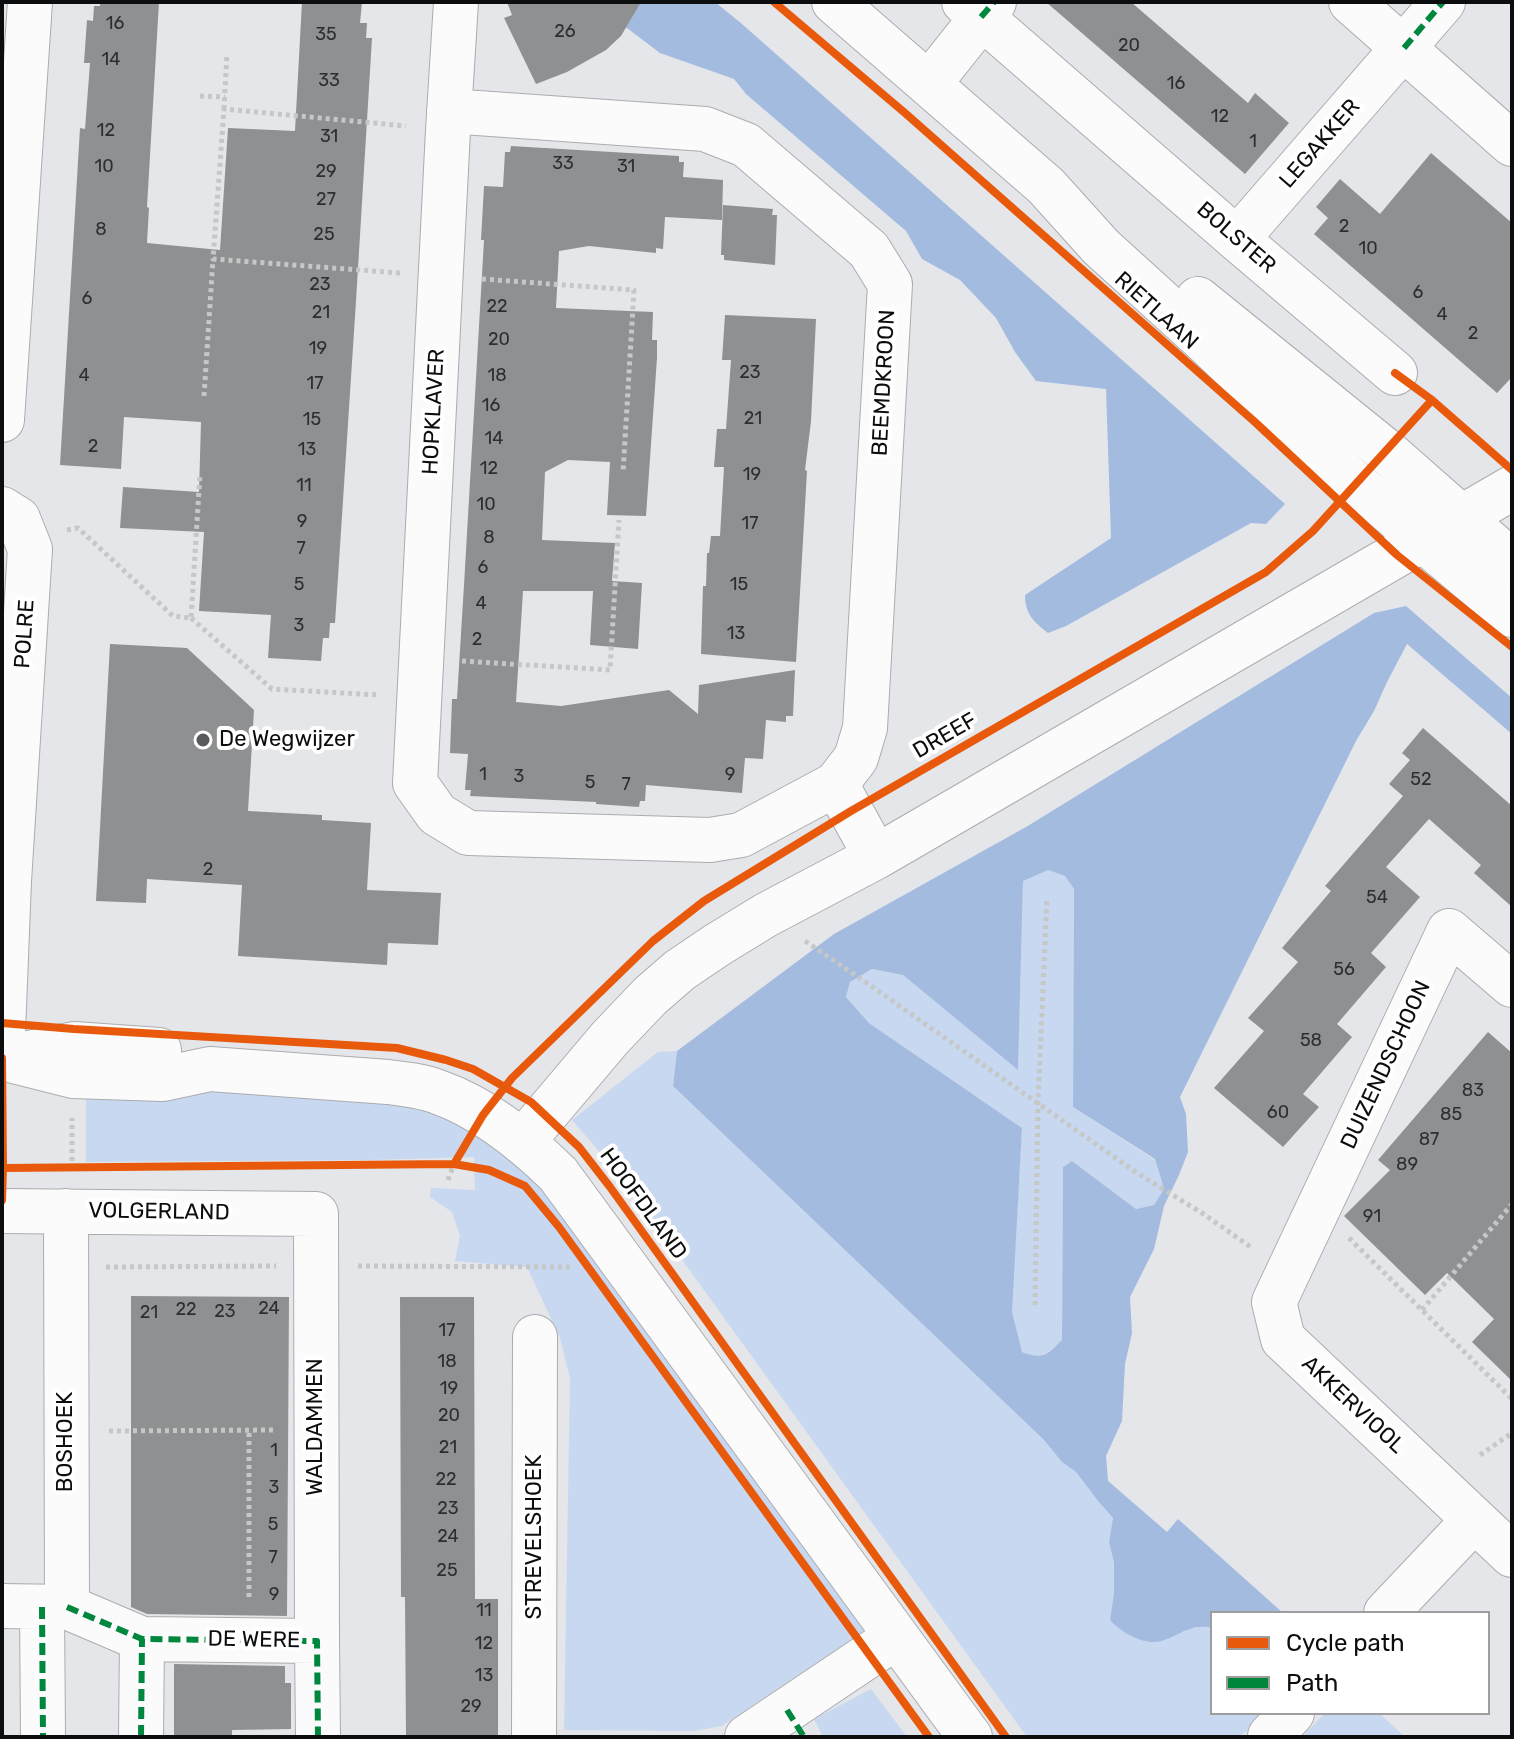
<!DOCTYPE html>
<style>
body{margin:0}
#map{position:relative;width:1514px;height:1739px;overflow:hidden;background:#e4e6e9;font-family:Rubik,sans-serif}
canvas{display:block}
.frame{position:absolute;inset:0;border:4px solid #0c0d0e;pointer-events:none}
.legend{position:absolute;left:1210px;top:1611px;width:280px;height:104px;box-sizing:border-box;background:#fff;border:2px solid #9e9e9f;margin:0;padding:10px 14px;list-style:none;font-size:24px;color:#0c0d0e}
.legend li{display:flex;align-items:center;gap:16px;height:40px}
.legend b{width:40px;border:2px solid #9e9e9f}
</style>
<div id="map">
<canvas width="1514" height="1739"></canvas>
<div class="frame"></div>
<ul class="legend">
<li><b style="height:10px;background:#e8590c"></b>Cycle path</li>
<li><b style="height:10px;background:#00873e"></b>Path</li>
</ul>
</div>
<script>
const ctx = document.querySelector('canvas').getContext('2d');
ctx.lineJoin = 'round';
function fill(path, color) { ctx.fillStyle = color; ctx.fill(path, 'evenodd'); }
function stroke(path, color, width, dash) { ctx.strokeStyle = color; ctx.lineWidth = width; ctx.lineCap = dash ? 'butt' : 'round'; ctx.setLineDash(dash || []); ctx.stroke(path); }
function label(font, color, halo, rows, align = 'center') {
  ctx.font = font + ' Rubik,sans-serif'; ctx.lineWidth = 8; ctx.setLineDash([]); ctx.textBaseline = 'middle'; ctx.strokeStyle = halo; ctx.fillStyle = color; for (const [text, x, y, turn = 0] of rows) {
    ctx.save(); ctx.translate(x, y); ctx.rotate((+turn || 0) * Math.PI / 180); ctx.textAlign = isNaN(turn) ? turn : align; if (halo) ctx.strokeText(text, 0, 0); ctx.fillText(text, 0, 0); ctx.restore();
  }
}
fill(new Path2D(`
 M 1048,870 L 1065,876 L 1074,889 L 1073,1107 L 1155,1160 L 1164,1189 L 1154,1205 L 1136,1209 L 1072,1161 L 1063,1167 L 1062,1340 C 1046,1355 1043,1360 1022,1352 L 1011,1312 L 1022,1128 L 869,1023 L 846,997 L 850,982 L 872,969 L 903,975 L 1018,1070 L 1023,880 Z
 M 677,1051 L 673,1086 L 1044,1440 L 1062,1462 L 1076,1472 L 1098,1501 L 1113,1518 L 1109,1542 L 1114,1563 L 1114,1593 L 1110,1621 L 1157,1642 C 1174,1635 1193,1623 1212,1628 L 1212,1713 L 1264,1713 L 1254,1726 L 1238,1737 L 1027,1737 L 628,1185 L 572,1120 L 658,1052 Z
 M 86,1090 L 311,1093 L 408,1100 L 452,1116 L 533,1175 L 586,1241 L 864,1631 L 722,1726 L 694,1731 L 564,1730 L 570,1378 L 560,1338 L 527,1267 L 455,1261 L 460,1236 L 452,1212 L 430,1197 L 431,1188 L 475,1190 L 474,1157 L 372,1160 L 86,1162 Z
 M 871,1689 L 907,1737 L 823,1737 L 814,1719 Z
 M 1325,1713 L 1379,1713 L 1405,1737 L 1302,1737 Z`), '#c8d8f0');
fill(new Path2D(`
 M 607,2 L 715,2 L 742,24 L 1285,504 L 1266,524 L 1251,523 L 1066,626 L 1048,633 C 1034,622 1025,614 1025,595 L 1111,538 L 1106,389 L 1036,381 L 1015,352 L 996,318 L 960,280 L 922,259 L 906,231 L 746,94 L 734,79 L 660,53 L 603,10 Z
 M 1406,606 L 1512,698 L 1512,734 L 1407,644 L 1387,682 L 1374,711 L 1356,741 L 1180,1097 L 1186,1114 L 1188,1152 L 1179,1175 L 1164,1206 L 1154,1249 L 1130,1297 L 1132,1333 L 1125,1364 L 1122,1421 L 1106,1456 L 1108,1481 L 1167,1532 L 1178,1519 L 1283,1613 L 1212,1613 L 1212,1628 C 1188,1622 1175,1640 1156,1642 C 1140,1643 1121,1632 1110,1620 L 1114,1593 L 1114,1563 L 1109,1542 L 1113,1518 L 1098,1501 L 1076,1472 L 1062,1462 L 1044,1440 L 673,1086 L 677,1051 L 834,934 L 1026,827 L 1374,613 ZM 1048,870 L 1065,876 L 1074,889 L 1073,1107 L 1155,1159 L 1164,1189 L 1154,1205 L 1136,1209 L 1072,1161 L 1063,1167 L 1062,1340 C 1047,1355 1043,1360 1022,1352 L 1012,1312 L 1022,1128 L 869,1023 L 846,997 L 850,982 L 872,969 L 903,975 L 1018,1070 L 1023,881 Z`), '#a4bbe0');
fill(new Path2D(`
 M 100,2 L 159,2 L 147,207 L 149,208 L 147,243 L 220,250 L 228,128 L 295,131 L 302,2 L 362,2 L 360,23 L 367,23 L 366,38 L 372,38 L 356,301 L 335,623 L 330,623 L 329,638 L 323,638 L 321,661 L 268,658 L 271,615 L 199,611 L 204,532 L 120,528 L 123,487 L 199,492 L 201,422 L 124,417 L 121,469 L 60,465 L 80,128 L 85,129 L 90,63 L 84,63 L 87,20 L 93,21 L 94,6 L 100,6 Z
 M 507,2 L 641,2 L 621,36 L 606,50 L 567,72 L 536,84 L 504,18 L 512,15 Z
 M 1046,2 L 1131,2 L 1248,103 L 1255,93 L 1289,123 L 1245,174 Z
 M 511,146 L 679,156 L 679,162 L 684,162 L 683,177 L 723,180 L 722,220 L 665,217 L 663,249 L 656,248 L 656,253 L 589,246 L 559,251 L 556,308 L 653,312 L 652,340 L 657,340 L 657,358 L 646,516 L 607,515 L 610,462 L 568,460 L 545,472 L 542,540 L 615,543 L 612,581 L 642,583 L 638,649 L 590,645 L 593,591 L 523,591 L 516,702 L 561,706 L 669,690 L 698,714 L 699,685 L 795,670 L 793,716 L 786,716 L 786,722 L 766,720 L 763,759 L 745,758 L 742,793 L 646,785 L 645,801 L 640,801 L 639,807 L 596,804 L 596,802 L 470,796 L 471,790 L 465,790 L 468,754 L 450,753 L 452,699 L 457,699 L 464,585 L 484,240 L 481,240 L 484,186 L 503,187 L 505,152 L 510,152 Z
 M 1431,153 L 1512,223 L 1512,377 L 1497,393 L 1314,234 L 1328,218 L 1316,207 L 1340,179 L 1380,214 Z
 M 723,205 L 773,209 L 772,215 L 777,215 L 775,265 L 724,260 L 724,255 L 721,255 Z
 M 725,315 L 816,319 L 811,421 L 805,470 L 807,471 L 796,662 L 701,654 L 703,586 L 706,586 L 707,553 L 709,553 L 711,536 L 720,536 L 724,467 L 714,467 L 717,429 L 726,429 L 731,360 L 722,360 Z
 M 110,644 L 187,648 L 254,710 L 248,811 L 322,815 L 322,820 L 371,823 L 367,890 L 441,893 L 438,945 L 388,943 L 387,965 L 238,956 L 242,885 L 147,879 L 146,903 L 96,901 Z
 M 1423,728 L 1512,806 L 1512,907 L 1474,873 L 1481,865 L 1429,819 L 1386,867 L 1420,897 L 1371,953 L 1386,967 L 1337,1024 L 1352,1037 L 1303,1094 L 1319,1107 L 1283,1147 L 1214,1088 L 1264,1031 L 1248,1018 L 1298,962 L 1282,948 L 1331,891 L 1325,886 L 1403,796 L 1389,784 L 1410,760 L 1402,753 Z
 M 1488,1032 L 1512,1053 L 1512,1381 L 1472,1342 L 1494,1319 L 1447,1273 L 1425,1295 L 1344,1216 L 1390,1170 L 1378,1160 Z
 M 131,1296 L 289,1297 L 287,1616 L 147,1614 L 131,1607 Z
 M 400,1297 L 474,1297 L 475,1599 L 498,1599 L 498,1737 L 406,1737 L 405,1597 L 401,1597 Z
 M 174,1664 L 285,1666 L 285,1683 L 291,1683 L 291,1729 L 232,1730 L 232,1737 L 174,1737 Z`), '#8f9092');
const minor = new Path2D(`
 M 834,2 L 1046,186 L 1101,247 L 1209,345 L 1341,471 L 1512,615
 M 964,2 L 1237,239 L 1395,373
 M 1351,2 L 1512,144
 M 929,84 L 994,2
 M 449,111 L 705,129 L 746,145 L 869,250 L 890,284 L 865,728 L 856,758 L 836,784 L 741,835 L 710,840 L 468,833 L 437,814 L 415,783 L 448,130 L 456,2
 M 1237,239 L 1443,2
 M 1198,299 L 1386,451 L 1512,562
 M 2,420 L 30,2
 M 2,509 L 18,519 L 30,549 L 9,881 L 2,1058
 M 836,784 L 876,857
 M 1512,985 L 1449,931 L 1274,1302 L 1283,1339 L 1512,1555
 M 13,1056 L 74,1044 L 159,1050
 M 2,1058 L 73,1076 L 163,1079 L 210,1069 L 388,1082 C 405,1084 422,1086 438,1092 C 484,1108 524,1141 558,1174 L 970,1737
 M 523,1141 L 610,1038 L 650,996 L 680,970 L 717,945 L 766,915 L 876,857 L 1512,488
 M 2,1211 L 316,1214 L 317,1641
 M 2,1606 L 67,1607 L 66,1211
 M 42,1607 L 43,1737
 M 67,1607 L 142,1639 L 317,1641 L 318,1737
 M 1386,1613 L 1474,1520
 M 1270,1736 L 1292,1713
 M 141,1737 L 142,1639
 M 534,1737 L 535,1337
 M 747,1737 L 896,1637`);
stroke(minor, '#abacae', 46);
stroke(new Path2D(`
 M 200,96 L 225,97
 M 224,109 L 227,53
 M 400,273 L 213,259 L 224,109 L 406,126
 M 482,279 L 634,290 L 623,473
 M 204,396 L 213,259
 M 67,530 L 78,528 L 173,616 L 191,618 L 200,474
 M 191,618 L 272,689 L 379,695
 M 462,661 L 610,670 L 619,520
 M 805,941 L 874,988 L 1137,1173 L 1205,1215 L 1252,1248
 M 72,1161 L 72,1118
 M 448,1180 L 454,1164
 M 1349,1238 L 1512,1399
 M 358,1266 L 572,1267
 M 106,1267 L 276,1266
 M 1035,1305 L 1038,1103 L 1047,897
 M 1422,1310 L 1512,1204
 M 109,1431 L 275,1430
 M 1480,1455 L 1512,1433
 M 249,1597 L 249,1430`), '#c6c7c7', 5, [4, 4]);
stroke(minor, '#fbfbfc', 44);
stroke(new Path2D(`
 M 981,17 L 994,2
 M 1404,48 L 1443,2
 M 42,1607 L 43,1737
 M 67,1607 L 142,1639 L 317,1641 L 318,1737
 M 787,1710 L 804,1737
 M 141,1737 L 142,1639`), '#00873e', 6, [12, 6]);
stroke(new Path2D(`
 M 774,2 L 905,113 L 1256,423 L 1397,555 L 1512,647
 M 1395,373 L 1432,400 L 1512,470
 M 2,1023 L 74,1029 L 397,1048 L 446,1060 L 473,1069 L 531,1102 L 579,1147 L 610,1187 L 1006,1737
 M 454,1164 L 483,1115 L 512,1078 L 653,941 L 704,901 L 851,811 L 1266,572 L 1313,531 L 1432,400
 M 3,1168 L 454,1164 L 489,1170 L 525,1186 L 559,1227 L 929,1737
 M 2,1200 L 3,1168 L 2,1058`), '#e8590c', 8);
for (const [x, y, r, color] of [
 [203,740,8,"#58595b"]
]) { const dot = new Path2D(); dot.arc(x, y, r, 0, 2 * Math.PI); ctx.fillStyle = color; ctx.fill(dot); stroke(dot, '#fff', 3); }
label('18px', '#2d2e2f', null, [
 ["16",115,24],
 ["26",565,32],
 ["35",326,35],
 ["20",1129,46],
 ["14",111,60],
 ["33",329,81],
 ["16",1176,84],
 ["12",1220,117],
 ["12",106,131],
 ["31",329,137],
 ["1",1253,142],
 ["33",563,164],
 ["10",104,167],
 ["31",626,167],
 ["29",326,172],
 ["27",326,200],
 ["2",1344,227],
 ["8",101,230],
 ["25",324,235],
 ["10",1368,249],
 ["23",320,285],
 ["6",1418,293],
 ["6",87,299],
 ["22",497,307],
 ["21",321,313],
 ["4",1442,315],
 ["2",1473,334],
 ["20",499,340],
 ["19",318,349],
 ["23",750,373],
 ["4",84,376],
 ["18",497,376],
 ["17",315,384],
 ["16",491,406],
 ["21",753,419],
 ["15",312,420],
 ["14",494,439],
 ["2",93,447],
 ["13",307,450],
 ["12",489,469],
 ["19",752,475],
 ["11",304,486],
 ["10",486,505],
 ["9",302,522],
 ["17",750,524],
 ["8",489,538],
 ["7",301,549],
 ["6",483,568],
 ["5",299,585],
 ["15",739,585],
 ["4",481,604],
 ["3",299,626],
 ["13",736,634],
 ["2",477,640],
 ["1",483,775],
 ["9",730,775],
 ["3",519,777],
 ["52",1421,780],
 ["5",590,783],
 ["7",626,785],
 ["2",208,870],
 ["54",1377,898],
 ["56",1344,970],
 ["58",1311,1041],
 ["83",1473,1091],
 ["60",1278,1113],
 ["85",1451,1115],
 ["87",1429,1140],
 ["89",1407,1165],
 ["91",1372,1217],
 ["24",269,1309],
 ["22",186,1310],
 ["23",225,1312],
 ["21",149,1313],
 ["17",447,1331],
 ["18",447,1362],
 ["19",449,1389],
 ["20",449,1416],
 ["21",448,1448],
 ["1",274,1451],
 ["22",446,1480],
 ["3",274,1488],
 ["23",448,1509],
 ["5",273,1525],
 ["24",448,1537],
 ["7",273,1558],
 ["25",447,1571],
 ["9",274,1595],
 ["11",484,1611],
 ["12",484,1644],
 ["13",484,1676],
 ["29",471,1707]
]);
label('22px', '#0c0d0e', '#fff', [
 ["LEGAKKER",1320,144,-49],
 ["BOLSTER",1236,238,41],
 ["RIETLAAN",1156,311,42],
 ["BEEMDKROON",884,383,-87],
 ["HOPKLAVER",434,412,-87],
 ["POLRE",25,634,-86],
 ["DREEF",945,736,-30],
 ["DUIZENDSCHOON",1386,1065,-65],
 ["HOOFDLAND",643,1204,54],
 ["VOLGERLAND",159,1212,1],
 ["AKKERVIOOL",1353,1405,43],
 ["WALDAMMEN",316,1427,-90],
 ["BOSHOEK",66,1442,-90],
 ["STREVELSHOEK",535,1537,-90],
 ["DE WERE",254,1640,1]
]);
label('22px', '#0c0d0e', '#fff', [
 ["De Wegwijzer",219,740]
], 'left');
</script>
